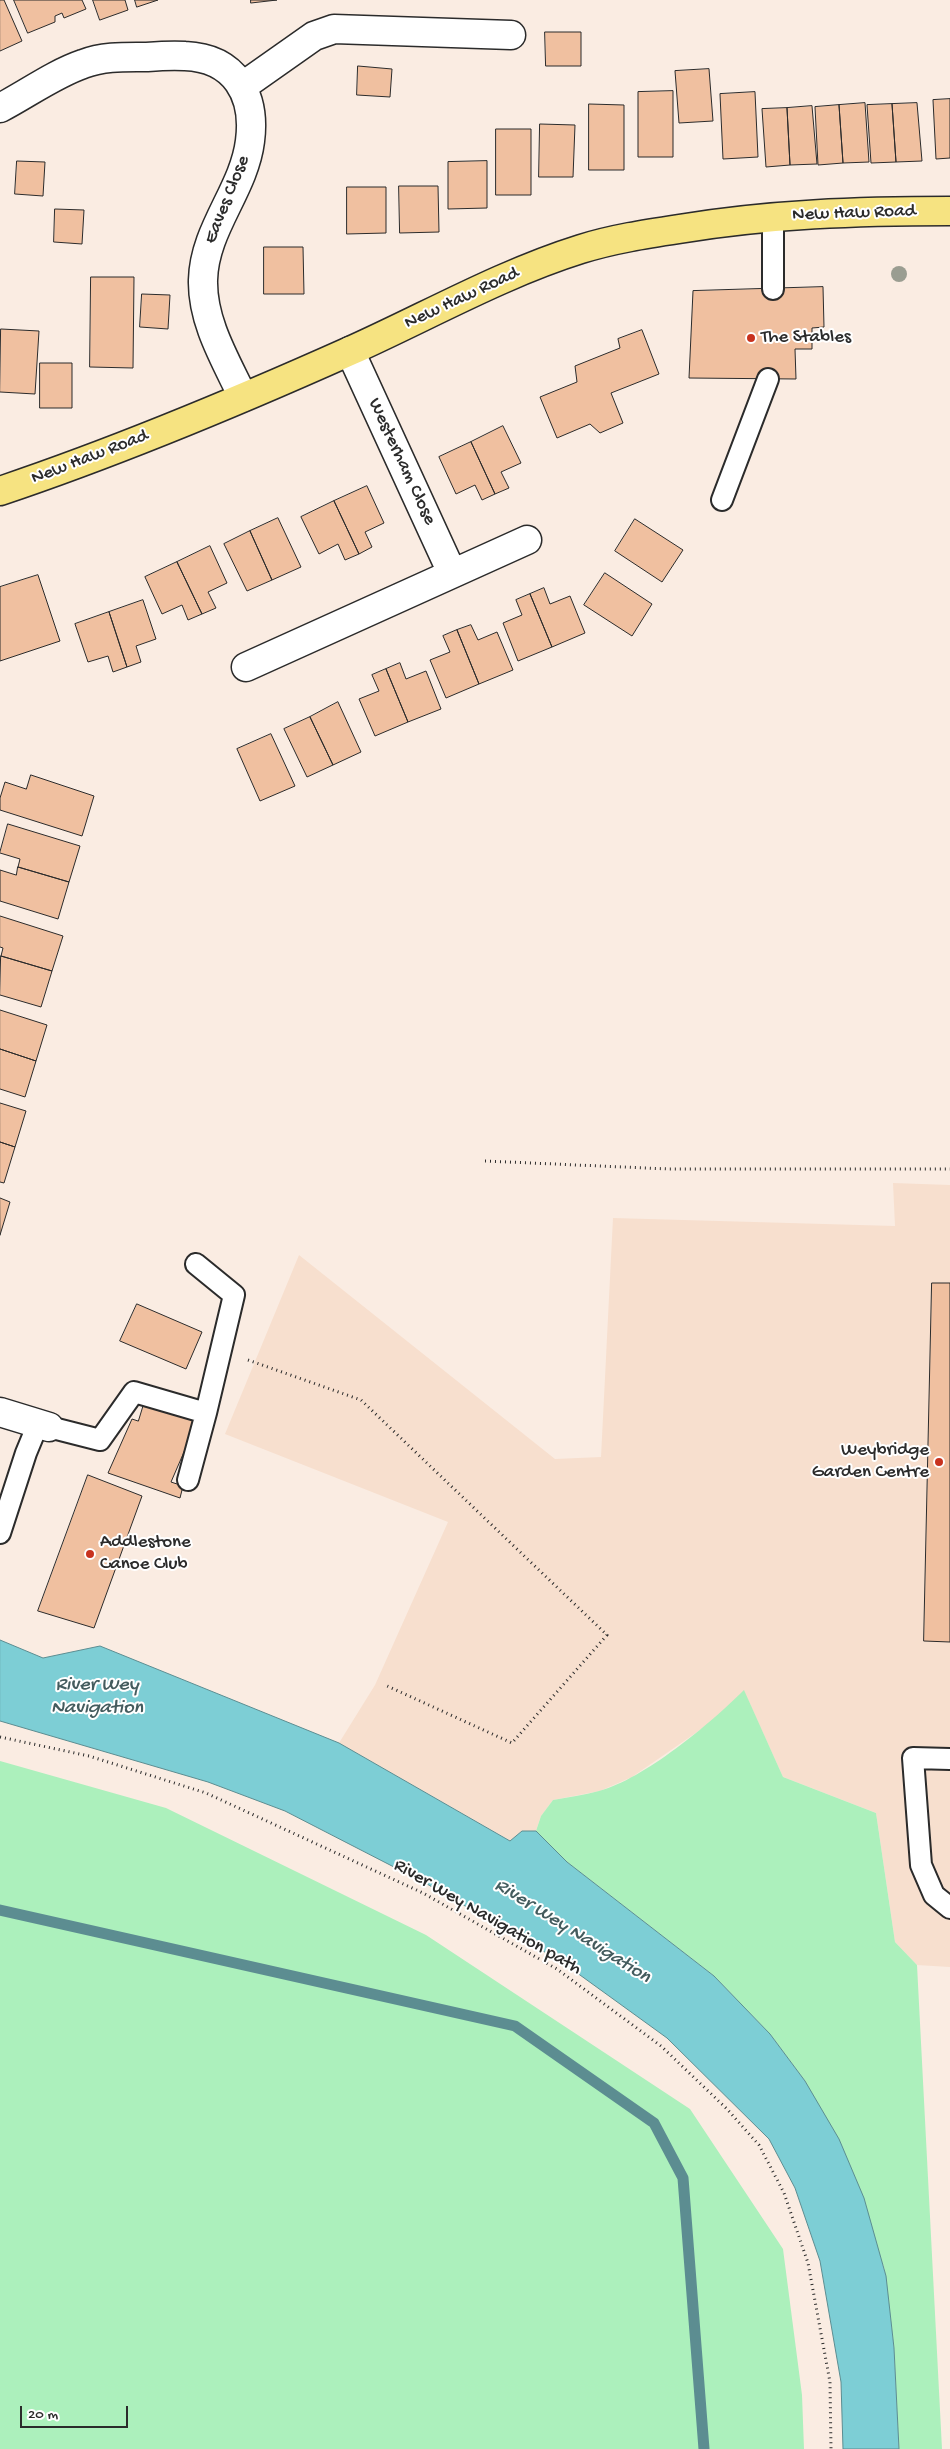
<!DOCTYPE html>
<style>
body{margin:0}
#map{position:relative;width:950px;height:2449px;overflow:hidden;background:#faece2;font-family:"Gochi Hand",sans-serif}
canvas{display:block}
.scale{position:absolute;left:20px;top:2406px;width:108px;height:22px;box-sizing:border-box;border:2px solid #2b2b2b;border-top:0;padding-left:6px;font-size:15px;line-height:18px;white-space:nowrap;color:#2b2b2b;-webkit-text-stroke:4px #fff;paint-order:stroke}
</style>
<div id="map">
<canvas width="950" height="2449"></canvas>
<div class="scale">20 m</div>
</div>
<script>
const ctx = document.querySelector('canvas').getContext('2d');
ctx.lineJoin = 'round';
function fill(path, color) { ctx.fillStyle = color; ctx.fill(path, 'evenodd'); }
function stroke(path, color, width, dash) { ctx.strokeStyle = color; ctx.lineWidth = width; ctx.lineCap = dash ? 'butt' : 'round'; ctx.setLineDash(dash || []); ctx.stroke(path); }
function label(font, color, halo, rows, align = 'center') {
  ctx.font = font + ' "Gochi Hand",sans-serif'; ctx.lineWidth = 4; ctx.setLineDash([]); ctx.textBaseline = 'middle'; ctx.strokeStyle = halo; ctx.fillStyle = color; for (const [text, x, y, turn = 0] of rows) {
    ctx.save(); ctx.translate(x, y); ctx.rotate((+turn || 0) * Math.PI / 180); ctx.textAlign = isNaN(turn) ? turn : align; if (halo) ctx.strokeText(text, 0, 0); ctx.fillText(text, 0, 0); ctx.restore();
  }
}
fill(new Path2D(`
 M 893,1183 L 950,1185 L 950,1967 L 917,1965 L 895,1942 L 876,1813 L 783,1777 L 744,1691 L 713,1721 L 632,1777 L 600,1791 L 553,1800 L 541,1816 L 536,1831 L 522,1831 L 511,1841 L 339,1743 L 375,1685 L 448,1522 L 225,1434 L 299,1255 L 555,1459 L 601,1457 L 613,1218 L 895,1226 Z`), '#f7dfce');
fill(new Path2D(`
 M 744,1690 L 783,1777 L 876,1813 L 895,1942 L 917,1965 L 942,2449 L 899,2449 L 894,2348 L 884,2267 L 805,2081 L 770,2034 L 714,1976 L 567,1862 L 536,1831 L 541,1816 L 553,1800 C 568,1797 584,1795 599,1791 C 644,1779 710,1724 744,1690 Z
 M 0,1761 L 166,1808 L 426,1935 L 690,2109 L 783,2249 L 802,2395 L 804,2449 L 0,2449 Z`), '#acf0bc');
const water = new Path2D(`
 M 0,1640 L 43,1658 L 100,1646 L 339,1743 L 510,1841 L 522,1831 L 536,1831 L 567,1862 L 714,1976 L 770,2034 L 805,2081 L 839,2139 L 864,2198 L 886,2276 L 894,2348 L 899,2449 L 843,2449 L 841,2382 L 820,2261 L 795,2188 L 769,2139 L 667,2038 L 562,1962 L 427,1884 L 285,1811 L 208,1782 L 0,1721 Z`);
fill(water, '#7dced5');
stroke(water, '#5c8d91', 1);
stroke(new Path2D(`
 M 0,1910 L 515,2026 L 654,2123 L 683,2178 L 704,2449`), '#5c8d91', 11);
const building = new Path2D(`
 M 0,0 L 4,0 L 22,41 L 0,51 Z
 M 14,0 L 82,0 L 86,9 L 64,18 L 62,13 L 55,16 L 55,22 L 28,33 Z
 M 93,0 L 125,0 L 128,10 L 100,20 Z
 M 135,0 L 158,0 L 137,7 Z
 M 251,0 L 277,0 L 251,3 Z
 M 545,32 L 581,32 L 581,66 L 546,66 Z
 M 358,66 L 392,69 L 390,97 L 357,95 Z
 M 709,69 L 713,121 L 679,123 L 675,71 Z
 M 673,91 L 673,157 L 638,157 L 638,92 Z
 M 755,92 L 758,157 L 723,159 L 720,94 Z
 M 950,99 L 950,158 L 936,159 L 933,100 Z
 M 865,103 L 869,162 L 843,163 L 839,105 Z
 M 917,103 L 922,161 L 896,162 L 892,104 Z
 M 589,104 L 624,105 L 624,170 L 589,170 Z
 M 892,104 L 896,162 L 871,163 L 867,105 Z
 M 839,105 L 843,163 L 818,165 L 815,107 Z
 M 812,106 L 817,164 L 790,165 L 787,108 Z
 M 787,108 L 790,165 L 766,167 L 762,109 Z
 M 540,124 L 575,125 L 573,177 L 539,177 Z
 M 496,129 L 531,129 L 531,195 L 496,195 Z
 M 17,161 L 45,162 L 43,196 L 15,194 Z
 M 487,161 L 487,208 L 448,209 L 448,162 Z
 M 399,186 L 438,186 L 439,232 L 400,233 Z
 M 347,187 L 386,187 L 386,233 L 347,234 Z
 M 55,209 L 84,210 L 82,244 L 54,242 Z
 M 264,247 L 303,247 L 304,294 L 264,294 Z
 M 91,277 L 134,277 L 133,368 L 90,367 Z
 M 823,287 L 824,327 L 812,328 L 812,349 L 795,349 L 796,379 L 689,378 L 693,291 Z
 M 142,294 L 170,295 L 168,329 L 140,327 Z
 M 1,329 L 39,331 L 35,394 L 0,392 Z
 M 642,330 L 659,374 L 611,393 L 623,423 L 600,433 L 590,424 L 557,438 L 540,397 L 577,382 L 575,366 L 620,348 L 618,339 Z
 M 40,363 L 72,363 L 72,408 L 40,408 Z
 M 503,426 L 521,463 L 501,472 L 509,488 L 495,494 L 471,442 Z
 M 471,442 L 495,494 L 482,500 L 475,485 L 456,494 L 439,457 Z
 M 367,486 L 384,523 L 365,532 L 372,547 L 359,554 L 334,501 Z
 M 334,501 L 359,554 L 345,560 L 338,544 L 319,554 L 301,517 Z
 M 278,518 L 301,567 L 272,580 L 250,531 Z
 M 635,519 L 683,550 L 662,582 L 615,551 Z
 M 250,531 L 272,580 L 247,591 L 224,544 Z
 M 210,546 L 227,583 L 208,592 L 216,608 L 202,614 L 177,562 Z
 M 177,562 L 202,614 L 188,620 L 182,605 L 162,614 L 145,577 Z
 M 605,573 L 652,604 L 632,636 L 584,605 Z
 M 38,575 L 60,641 L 0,661 L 0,587 Z
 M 544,588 L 550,604 L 570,596 L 585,633 L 552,647 L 530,594 Z
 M 530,594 L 552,647 L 518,661 L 503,623 L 522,615 L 516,600 Z
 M 143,600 L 156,639 L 136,646 L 141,662 L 127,667 L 109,612 Z
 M 109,612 L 127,667 L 113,672 L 108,656 L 88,662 L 75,624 Z
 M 471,625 L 478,640 L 497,632 L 513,670 L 479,684 L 457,630 Z
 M 457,630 L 479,684 L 446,698 L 430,660 L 450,652 L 443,636 Z
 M 400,663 L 406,679 L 426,671 L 441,709 L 408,722 L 386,669 Z
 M 386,669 L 408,722 L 375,736 L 359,699 L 379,691 L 372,675 Z
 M 338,702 L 361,752 L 333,765 L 310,717 Z
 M 310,717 L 333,765 L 307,777 L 284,729 Z
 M 271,734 L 295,786 L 260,801 L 237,749 Z
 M 31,775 L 94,796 L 82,836 L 0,810 L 0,798 L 5,782 L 26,789 Z
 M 8,824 L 80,846 L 69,882 L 18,867 L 20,859 L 0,853 Z
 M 18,867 L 69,882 L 58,919 L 0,901 L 0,870 L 16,875 Z
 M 0,916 L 63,936 L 52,971 L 1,956 L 3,948 L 0,947 Z
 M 1,956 L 52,971 L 41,1007 L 0,995 Z
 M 0,1010 L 47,1025 L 36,1061 L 0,1049 Z
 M 0,1049 L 36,1061 L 25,1097 L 0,1089 Z
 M 0,1103 L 26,1111 L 15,1147 L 0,1142 Z
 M 0,1142 L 15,1147 L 4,1183 L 0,1182 Z
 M 0,1198 L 10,1202 L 0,1235 Z
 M 932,1283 L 950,1283 L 950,1642 L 924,1641 Z
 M 137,1304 L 202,1332 L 186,1369 L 120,1341 Z
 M 144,1404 L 197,1422 L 171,1482 L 183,1486 L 180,1498 L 108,1473 L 132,1419 L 138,1421 Z
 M 88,1475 L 142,1496 L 94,1628 L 38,1611 Z`);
fill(building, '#f0c0a0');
stroke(building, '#2b2b2b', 1);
const lane = new Path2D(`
 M 773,289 L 773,217
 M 722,500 L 768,379
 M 196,1264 L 234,1295 L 206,1413
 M 49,1427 L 100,1440 L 134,1392 L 206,1413 L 188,1480
 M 0,1533 L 26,1453 L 38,1424
 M 950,1759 L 913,1758 L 921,1865 L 934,1895 L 950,1908`);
const street = new Path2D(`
 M 243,86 L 314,36 L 334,29 L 511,35
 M 0,108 C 27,94 54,74 83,64 C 104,56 125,57 147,57 C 159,56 172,55 185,56 C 235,58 256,95 250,141 C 244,190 204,229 203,280 C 202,322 226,361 243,397
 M 350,351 L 452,573
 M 246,667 L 527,540
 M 0,1412 L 49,1427`);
const primary = new Path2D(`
 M 0,491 C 119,451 236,402 350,351 C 426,317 501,274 581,249 C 613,239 646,234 679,229 C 769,214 859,211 950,211`);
stroke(lane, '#2b2b2b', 24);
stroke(street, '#2b2b2b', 31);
stroke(primary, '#2b2b2b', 31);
stroke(new Path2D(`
 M 485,1161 L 669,1169 L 950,1169
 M 248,1360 L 361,1400 L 607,1635 L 512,1743 L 385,1685
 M 0,1737 L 89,1756 L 206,1793 L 423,1893 L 557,1969 L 661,2046 L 727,2109 L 759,2145 L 784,2193 L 808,2263 L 830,2382 L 831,2449`), '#2b2b2b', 3, [1, 4]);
stroke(lane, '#fff', 20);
stroke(street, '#fff', 28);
stroke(primary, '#f6e381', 28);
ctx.fillStyle = '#9a9d91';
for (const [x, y] of [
 [899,274]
]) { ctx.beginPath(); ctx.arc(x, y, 8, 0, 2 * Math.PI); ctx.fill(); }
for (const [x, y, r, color] of [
 [751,338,5,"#c8321e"],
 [939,1462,5,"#c8321e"],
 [90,1554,5,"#c8321e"]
]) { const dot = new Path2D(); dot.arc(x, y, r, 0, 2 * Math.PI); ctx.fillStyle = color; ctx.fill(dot); stroke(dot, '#fff', 2); }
label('19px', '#2b2b2b', '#fff', [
 ["Eaves Close",228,200,-68],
 ["New Haw Road",854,214,-2],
 ["New Haw Road",462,299,-25],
 ["New Haw Road",90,458,-21],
 ["Westerham Close",401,462,65],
 ["River Wey Navigation path",487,1918,30]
]);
label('19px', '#2b2b2b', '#fff', [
 ["The Stables",761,338],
 ["Weybridge",929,1451,"right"],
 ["Garden Centre",929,1473,"right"],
 ["Addlestone",100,1543],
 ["Canoe Club",100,1565]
], 'left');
label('italic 20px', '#445c5e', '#fff', [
 ["River Wey",97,1686],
 ["Navigation",97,1709],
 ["River Wey Navigation",572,1932,32]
]);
</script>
